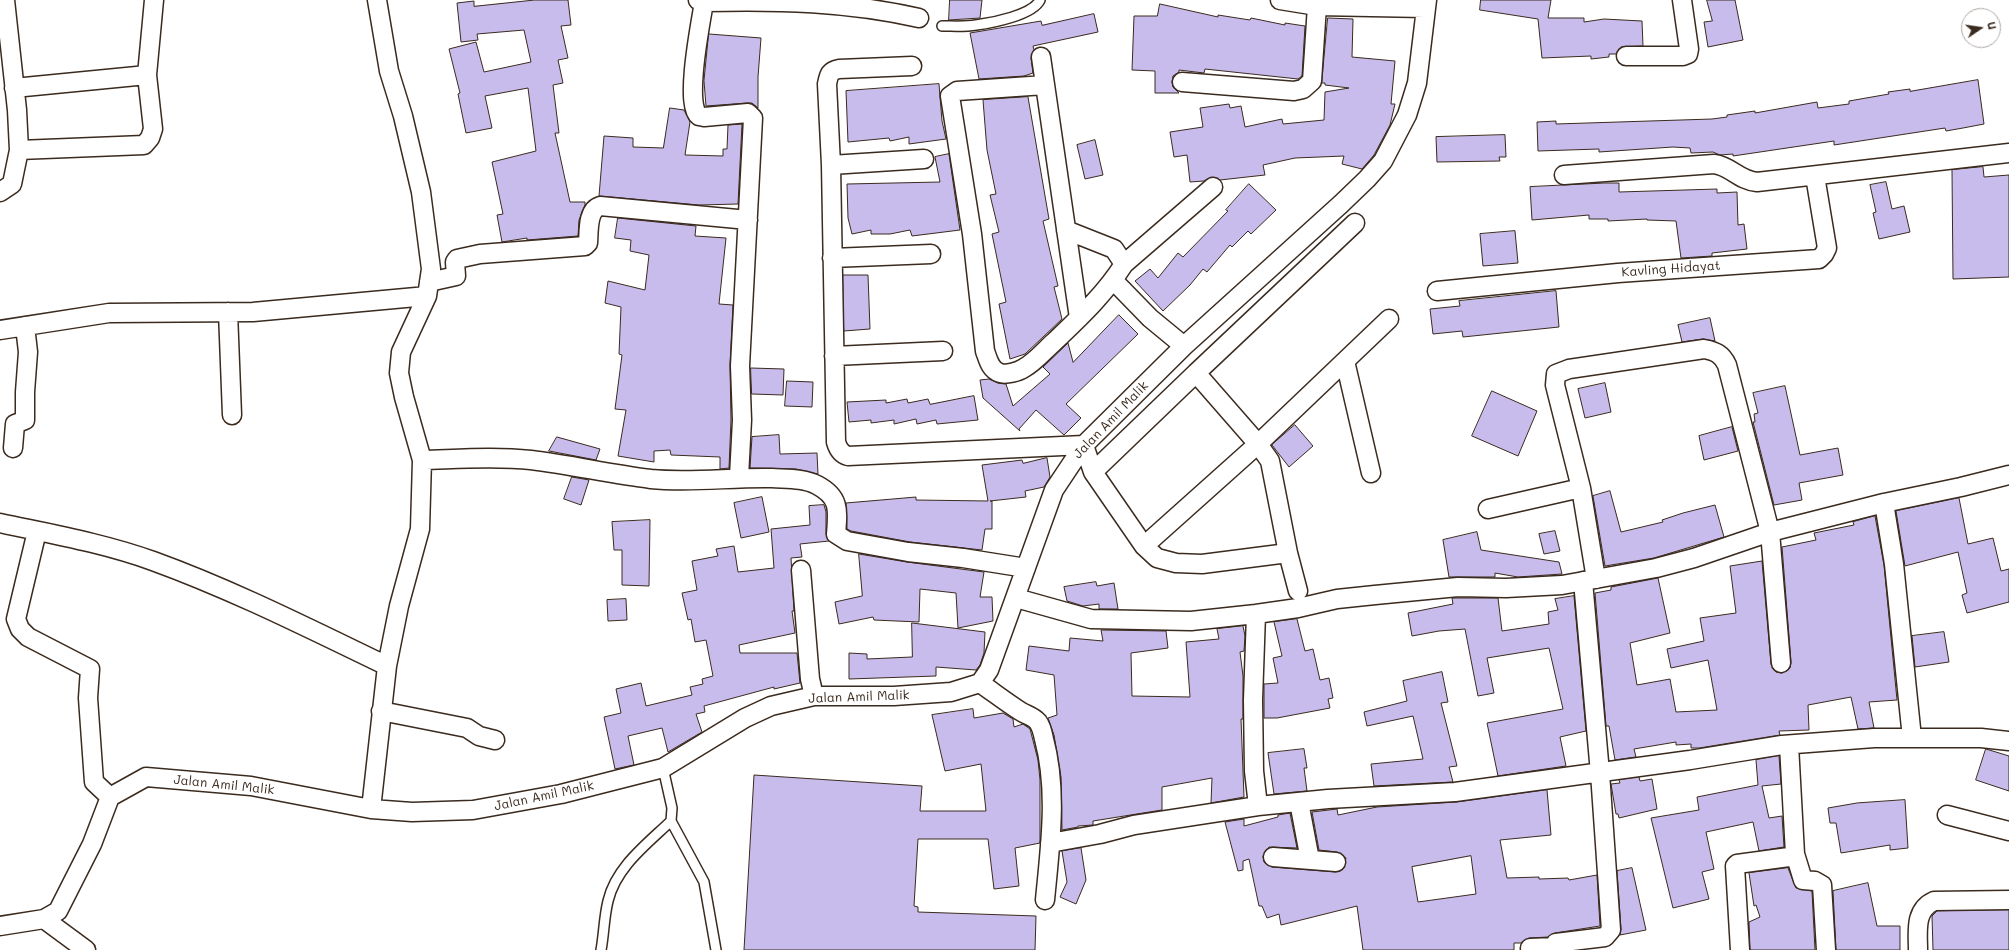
<!DOCTYPE html>
<style>
body{margin:0}
#map{position:relative;width:2009px;height:950px;overflow:hidden;background:#fff;font-family:Mali,sans-serif}
canvas{display:block}
.north{position:absolute;left:1961px;top:8px;width:40px;height:40px;box-sizing:border-box;background:#fff;border:1px solid #b1aaa5;border-radius:50%;rotate:77deg;font-size:11px;font-weight:700;line-height:16px;text-align:center;color:#3b2a1e}
.north::after{content:'';display:block;margin:auto;width:14px;height:18px;background:#3b2a1e;clip-path:polygon(50% 0,100% 100%,50% 72%,0 100%)}
</style>
<div id="map">
<canvas width="2009" height="950"></canvas>
<div class="north">U</div>
</div>
<script>
const ctx = document.querySelector('canvas').getContext('2d');
ctx.lineJoin = 'round';
function fill(path, color) { ctx.fillStyle = color; ctx.fill(path, 'evenodd'); }
function stroke(path, color, width, dash) { ctx.strokeStyle = color; ctx.lineWidth = width; ctx.lineCap = dash ? 'butt' : 'round'; ctx.setLineDash(dash || []); ctx.stroke(path); }
function label(font, color, halo, rows, align = 'center') {
  ctx.font = font + ' Mali,sans-serif'; ctx.lineWidth = 3; ctx.setLineDash([]); ctx.textBaseline = 'middle'; ctx.strokeStyle = halo; ctx.fillStyle = color; for (const [text, x, y, turn = 0] of rows) {
    ctx.save(); ctx.translate(x, y); ctx.rotate((+turn || 0) * Math.PI / 180); ctx.textAlign = isNaN(turn) ? turn : align; if (halo) ctx.strokeText(text, 0, 0); ctx.fillText(text, 0, 0); ctx.restore();
  }
}
const building = new Path2D(`
 M 535,0 L 568,0 L 571,25 L 561,26 L 568,58 L 558,60 L 563,83 L 553,85 L 559,133 L 555,133 L 570,202 L 585,202 L 585,205 L 579,220 L 578,236 L 527,240 L 527,238 L 502,242 L 497,215 L 503,214 L 492,162 L 536,151 L 528,88 L 485,96 L 492,128 L 466,133 L 458,94 L 460,93 L 449,49 L 476,42 L 484,72 L 531,62 L 524,30 L 477,34 L 478,40 L 461,42 L 457,3 L 474,1 L 474,6 Z
 M 950,0 L 982,0 L 980,18 L 949,20 Z
 M 1481,0 L 1551,0 L 1548,18 L 1584,18 L 1584,22 L 1604,19 L 1642,21 L 1643,46 L 1621,47 L 1616,54 L 1609,54 L 1609,57 L 1591,59 L 1591,56 L 1542,58 L 1538,19 L 1480,10 Z
 M 1707,0 L 1735,0 L 1743,40 L 1708,47 L 1704,22 L 1712,21 Z
 M 1160,4 L 1218,17 L 1218,15 L 1250,20 L 1251,18 L 1285,25 L 1285,23 L 1305,26 L 1302,76 L 1298,79 L 1205,69 L 1204,73 L 1179,70 L 1179,72 L 1173,76 L 1172,82 L 1173,87 L 1179,93 L 1155,93 L 1155,71 L 1132,70 L 1134,16 L 1157,16 Z
 M 1094,14 L 1098,32 L 1033,46 L 1034,50 L 1031,58 L 1033,73 L 1024,76 L 979,79 L 970,33 L 1041,21 L 1042,25 Z
 M 1328,18 L 1353,19 L 1352,57 L 1395,61 L 1391,104 L 1395,104 L 1390,125 L 1374,155 L 1362,169 L 1342,164 L 1344,156 L 1295,158 L 1263,165 L 1265,175 L 1220,180 L 1211,177 L 1204,181 L 1190,182 L 1187,155 L 1174,157 L 1170,132 L 1203,127 L 1200,108 L 1229,104 L 1230,108 L 1241,106 L 1245,127 L 1282,119 L 1283,124 L 1324,120 L 1325,92 L 1349,88 L 1325,85 L 1325,83 L 1322,83 Z
 M 709,34 L 761,38 L 758,77 L 758,108 L 752,103 L 747,103 L 706,106 L 704,81 Z
 M 1978,80 L 1984,124 L 1963,128 L 1946,131 L 1945,128 L 1834,145 L 1834,141 L 1733,156 L 1733,154 L 1720,155 L 1713,152 L 1691,153 L 1690,148 L 1673,147 L 1599,152 L 1599,149 L 1538,151 L 1537,122 L 1556,121 L 1556,124 L 1712,119 L 1727,117 L 1727,115 L 1755,111 L 1755,113 L 1817,102 L 1818,108 L 1849,104 L 1849,101 L 1889,94 L 1888,92 L 1910,89 L 1910,91 Z
 M 939,84 L 942,121 L 946,139 L 909,144 L 909,137 L 890,141 L 889,138 L 848,142 L 846,91 Z
 M 1028,97 L 1049,219 L 1043,221 L 1058,286 L 1054,287 L 1062,319 L 1025,354 L 1010,359 L 999,304 L 1006,302 L 992,234 L 999,232 L 990,195 L 996,194 L 987,150 L 983,100 Z
 M 670,108 L 684,110 L 690,122 L 685,155 L 723,156 L 723,149 L 727,149 L 728,125 L 742,124 L 738,204 L 699,205 L 599,196 L 604,136 L 633,138 L 633,147 L 663,148 Z
 M 1505,135 L 1506,157 L 1499,157 L 1500,161 L 1437,162 L 1436,137 Z
 M 1095,140 L 1103,175 L 1085,179 L 1077,145 Z
 M 949,154 L 960,230 L 912,236 L 910,230 L 890,234 L 871,234 L 871,230 L 852,234 L 848,218 L 847,184 L 940,182 L 935,157 Z
 M 1983,167 L 1984,177 L 2009,175 L 2009,277 L 1953,279 L 1952,170 Z
 M 1886,182 L 1892,209 L 1904,206 L 1910,232 L 1879,239 L 1873,213 L 1876,212 L 1870,185 Z
 M 1605,183 L 1619,183 L 1619,192 L 1717,189 L 1717,193 L 1737,192 L 1738,225 L 1744,224 L 1747,249 L 1712,253 L 1712,256 L 1681,258 L 1676,221 L 1647,220 L 1647,219 L 1608,221 L 1608,219 L 1589,219 L 1589,215 L 1532,220 L 1530,187 Z
 M 1249,184 L 1276,210 L 1251,234 L 1248,231 L 1232,247 L 1230,245 L 1207,272 L 1203,269 L 1190,285 L 1163,311 L 1135,281 L 1150,269 L 1158,278 L 1178,253 L 1183,257 L 1228,211 L 1226,210 Z
 M 618,218 L 696,226 L 695,236 L 726,238 L 719,304 L 733,305 L 730,365 L 731,420 L 729,468 L 720,469 L 720,457 L 671,455 L 670,450 L 654,451 L 654,462 L 618,456 L 626,410 L 615,409 L 622,355 L 619,354 L 621,307 L 605,303 L 608,281 L 645,290 L 649,255 L 630,251 L 631,240 L 615,238 Z
 M 1515,231 L 1518,263 L 1483,266 L 1480,234 Z
 M 843,275 L 868,275 L 870,329 L 844,331 Z
 M 1556,291 L 1559,327 L 1463,337 L 1462,331 L 1433,334 L 1430,309 L 1460,306 L 1459,301 Z
 M 1119,315 L 1138,334 L 1066,404 L 1081,418 L 1064,435 L 1036,410 L 1019,429 L 1020,431 L 983,398 L 980,380 L 989,379 L 998,383 L 1006,384 L 1013,406 L 1050,374 L 1043,367 L 1068,343 L 1073,362 Z
 M 1710,318 L 1715,341 L 1703,339 L 1682,342 L 1678,325 Z
 M 751,368 L 784,369 L 783,395 L 752,394 Z
 M 787,381 L 813,382 L 812,407 L 785,406 Z
 M 1605,383 L 1611,412 L 1585,418 L 1578,389 Z
 M 1785,386 L 1800,455 L 1838,448 L 1843,475 L 1799,483 L 1802,500 L 1774,505 L 1753,422 L 1755,422 L 1754,414 L 1758,413 L 1753,393 Z
 M 1492,391 L 1537,411 L 1518,456 L 1472,436 Z
 M 974,396 L 978,420 L 937,424 L 936,420 L 917,424 L 916,419 L 894,424 L 894,420 L 871,423 L 871,420 L 849,422 L 847,402 L 886,400 L 886,403 L 907,399 L 908,403 L 928,399 L 930,404 Z
 M 1295,425 L 1313,446 L 1289,467 L 1272,445 Z
 M 1732,427 L 1738,451 L 1704,460 L 1699,436 Z
 M 779,435 L 780,454 L 817,453 L 818,474 L 796,469 L 750,468 L 752,437 Z
 M 557,437 L 600,449 L 596,460 L 549,451 Z
 M 1047,458 L 1050,477 L 1044,487 L 1025,491 L 1026,497 L 990,501 L 992,501 L 992,529 L 985,529 L 982,550 L 910,542 L 851,531 L 847,529 L 846,503 L 916,497 L 916,500 L 988,501 L 982,465 L 1022,460 L 1023,463 Z
 M 572,477 L 589,480 L 581,505 L 564,499 Z
 M 1610,491 L 1621,532 L 1663,522 L 1662,520 L 1683,513 L 1715,505 L 1724,537 L 1654,558 L 1605,566 L 1593,496 Z
 M 762,497 L 769,532 L 741,538 L 734,503 Z
 M 1959,498 L 1968,544 L 1993,538 L 2001,571 L 2009,569 L 2009,602 L 1967,613 L 1962,595 L 1967,593 L 1958,552 L 1905,566 L 1896,511 Z
 M 824,505 L 826,512 L 826,534 L 829,541 L 800,544 L 802,557 L 791,558 L 794,611 L 792,611 L 795,633 L 739,645 L 740,653 L 797,653 L 800,683 L 774,689 L 774,687 L 704,706 L 705,712 L 696,714 L 702,732 L 668,752 L 662,728 L 628,736 L 634,765 L 615,769 L 604,717 L 621,713 L 616,689 L 641,683 L 646,706 L 692,695 L 690,687 L 703,684 L 702,679 L 713,676 L 706,640 L 695,642 L 691,619 L 688,620 L 682,593 L 697,590 L 692,561 L 718,556 L 716,549 L 734,546 L 738,572 L 774,568 L 771,529 L 810,525 L 809,506 Z
 M 1875,516 L 1884,565 L 1897,700 L 1869,702 L 1874,728 L 1858,729 L 1851,697 L 1808,705 L 1809,730 L 1779,731 L 1780,735 L 1699,748 L 1691,748 L 1691,744 L 1676,745 L 1676,742 L 1634,749 L 1636,757 L 1615,760 L 1609,726 L 1606,726 L 1595,593 L 1611,590 L 1611,587 L 1658,578 L 1670,633 L 1630,643 L 1637,685 L 1670,679 L 1676,712 L 1717,710 L 1708,660 L 1671,668 L 1667,649 L 1704,641 L 1700,618 L 1736,613 L 1730,566 L 1762,561 L 1771,664 L 1776,672 L 1782,673 L 1790,668 L 1791,662 L 1782,547 L 1816,540 L 1814,533 L 1854,525 L 1853,522 Z
 M 650,520 L 649,586 L 622,585 L 622,550 L 614,550 L 612,522 Z
 M 1555,531 L 1560,551 L 1544,554 L 1539,534 Z
 M 1477,532 L 1481,550 L 1559,562 L 1562,574 L 1518,577 L 1495,573 L 1495,577 L 1449,577 L 1443,540 Z
 M 859,554 L 907,562 L 984,572 L 980,597 L 992,597 L 993,621 L 958,628 L 956,593 L 920,589 L 919,622 L 874,620 L 873,617 L 839,624 L 835,602 L 862,596 Z
 M 1096,582 L 1097,586 L 1114,583 L 1118,609 L 1099,609 L 1099,604 L 1083,606 L 1067,601 L 1064,587 Z
 M 1574,596 L 1586,731 L 1560,737 L 1566,766 L 1498,776 L 1487,723 L 1563,709 L 1549,648 L 1487,658 L 1494,693 L 1478,696 L 1465,629 L 1439,631 L 1412,636 L 1408,613 L 1453,604 L 1452,598 L 1498,598 L 1502,631 L 1549,624 L 1548,612 L 1558,610 L 1555,599 Z
 M 626,599 L 627,620 L 608,621 L 607,600 Z
 M 1297,619 L 1305,651 L 1313,649 L 1320,680 L 1329,678 L 1333,698 L 1328,699 L 1330,708 L 1277,718 L 1264,718 L 1264,684 L 1278,683 L 1273,658 L 1282,656 L 1274,622 Z
 M 912,623 L 985,632 L 984,653 L 980,665 L 976,670 L 936,667 L 936,676 L 849,679 L 849,653 L 867,654 L 867,659 L 912,657 Z
 M 1243,626 L 1245,636 L 1244,651 L 1240,652 L 1243,676 L 1243,719 L 1241,719 L 1244,797 L 1211,803 L 1212,778 L 1162,787 L 1162,810 L 1093,821 L 1093,825 L 1078,826 L 1078,827 L 1062,830 L 1061,777 L 1054,735 L 1048,718 L 1057,715 L 1054,675 L 1026,670 L 1029,646 L 1069,651 L 1070,638 L 1103,641 L 1101,630 L 1166,631 L 1168,648 L 1131,653 L 1132,696 L 1190,697 L 1186,642 L 1219,639 L 1217,629 Z
 M 1944,632 L 1949,662 L 1915,667 L 1912,636 Z
 M 1442,672 L 1448,702 L 1441,703 L 1457,766 L 1449,767 L 1453,782 L 1374,786 L 1371,764 L 1423,759 L 1413,716 L 1367,726 L 1364,712 L 1407,701 L 1403,681 Z
 M 973,709 L 974,718 L 1003,713 L 1013,719 L 1014,727 L 1023,724 L 1030,729 L 1038,760 L 1040,780 L 1040,843 L 1015,848 L 1019,886 L 994,889 L 988,839 L 918,839 L 914,906 L 918,907 L 918,912 L 1036,916 L 1035,950 L 744,950 L 754,775 L 922,786 L 920,811 L 986,811 L 981,764 L 945,771 L 932,715 Z
 M 1304,749 L 1307,768 L 1304,768 L 1307,791 L 1274,794 L 1268,753 Z
 M 1986,749 L 2009,756 L 2009,791 L 1976,780 Z
 M 1779,756 L 1781,784 L 1762,786 L 1769,818 L 1782,816 L 1784,847 L 1759,851 L 1753,822 L 1706,832 L 1714,869 L 1702,872 L 1709,899 L 1673,908 L 1651,818 L 1699,810 L 1697,797 L 1758,785 L 1756,760 Z
 M 1639,777 L 1640,781 L 1652,779 L 1657,809 L 1619,818 L 1618,814 L 1616,814 L 1611,784 L 1620,783 L 1619,780 Z
 M 1547,790 L 1551,835 L 1500,840 L 1507,878 L 1539,877 L 1539,879 L 1568,878 L 1569,880 L 1597,875 L 1600,926 L 1555,933 L 1548,937 L 1529,938 L 1521,943 L 1514,943 L 1514,950 L 1363,950 L 1357,906 L 1281,925 L 1279,914 L 1267,918 L 1262,906 L 1259,906 L 1249,859 L 1243,861 L 1243,870 L 1238,871 L 1225,822 L 1244,819 L 1244,826 L 1278,817 L 1278,815 L 1290,813 L 1297,848 L 1269,847 L 1263,856 L 1264,862 L 1272,867 L 1336,872 L 1344,868 L 1346,858 L 1337,852 L 1319,850 L 1312,812 L 1337,809 L 1338,815 L 1377,807 L 1456,802 ZM 1471,856 L 1476,894 L 1418,902 L 1412,867 Z
 M 1905,800 L 1908,848 L 1890,850 L 1890,845 L 1841,853 L 1836,823 L 1830,823 L 1828,808 L 1857,803 Z
 M 1081,848 L 1086,880 L 1076,904 L 1060,897 L 1067,882 L 1062,851 Z
 M 1632,868 L 1646,930 L 1620,935 L 1621,929 L 1617,871 Z
 M 1788,868 L 1796,888 L 1812,891 L 1815,950 L 1750,950 L 1749,922 L 1760,917 L 1756,905 L 1754,906 L 1749,873 Z
 M 1868,883 L 1877,926 L 1900,926 L 1900,950 L 1836,950 L 1833,891 Z
 M 2009,910 L 2009,950 L 1933,950 L 1932,916 L 1937,911 Z`);
fill(building, '#c8bced');
stroke(building, '#3b2a1e', 1);
const service = new Path2D(`
 M 942,26 C 953,26 965,27 976,25 C 992,23 1033,15 1040,0
 M 671,821 L 704,882 L 716,950
 M 601,950 C 604,934 604,917 608,901 C 616,867 647,844 671,821 L 672,808 L 663,768`);
const minor = new Path2D(`
 M 698,0 L 704,2 C 777,0 849,2 919,18
 M 1280,0 L 1317,6 L 1425,8
 M 704,2 C 701,21 684,105 699,116 L 704,117 L 748,113 L 753,118 L 740,366 L 742,420 L 739,477
 M 1626,56 L 1683,56 L 1688,54 L 1689,49 L 1682,0
 M 1041,57 L 1079,318
 M 912,66 L 839,69 C 829,71 829,75 827,84 L 831,165 L 836,442 C 838,449 841,454 848,456 L 1084,445 L 1093,472 L 1144,546 L 1157,558 L 1176,563 L 1202,564 L 1288,553 L 1298,591
 M 1182,82 L 1294,91 L 1303,89 L 1312,81 L 1317,6
 M 1045,85 L 957,91 L 950,96 L 972,234 L 985,351 C 988,359 990,370 1000,373 C 1006,375 1018,372 1024,368 C 1035,362 1044,351 1054,342 C 1079,318 1105,294 1124,264 L 1114,249 L 1066,230
 M 14,88 L 147,75
 M 19,150 L 144,145 L 150,138 L 153,129 L 147,75 L 154,0
 M 831,165 L 924,159
 M 1564,175 L 1714,164 C 1731,166 1738,180 1757,182 L 2009,153
 M 0,192 L 12,184 L 19,150 L 17,110 L 5,0
 M 832,258 L 931,254
 M 1124,264 L 1213,187
 M 1114,281 L 1150,318 L 1184,346
 M 429,282 L 456,276 L 455,262 L 457,259 L 480,254 L 585,246 L 588,243 C 589,232 587,210 600,206 L 748,220
 M 1437,291 L 1618,273 L 1819,259 L 1824,254 L 1827,248 L 1815,176
 M 228,312 L 232,415
 M 0,330 L 109,313 L 253,312 L 427,296
 M 834,356 L 943,351
 M 1345,361 L 1371,473
 M 1196,373 L 1355,223
 M 13,448 L 15,424 L 25,420 L 25,392 L 28,352 L 25,326
 M 422,460 C 458,459 495,456 531,460 C 571,465 611,474 651,479 C 691,483 732,477 772,478 C 787,479 804,478 817,485 C 840,497 838,510 836,534 L 847,541 L 908,552 L 963,558 L 1026,568
 M 1093,472 L 1196,373 L 1258,444 L 1144,546
 M 1884,503 L 1894,564 L 1912,738
 M 1488,509 L 1581,488
 M 0,523 C 51,534 103,543 153,561 C 233,590 310,629 387,666
 M 37,531 L 16,619 L 20,629 L 28,637 L 90,669 L 88,698 L 94,782 L 110,797
 M 1288,553 L 1270,461 L 1258,444 L 1389,319
 M 801,570 L 810,679 L 814,696
 M 1596,579 L 1581,488 L 1555,385 L 1556,374 L 1569,369 L 1704,349 C 1715,351 1722,354 1727,365 L 1770,532 L 1781,663
 M 1016,598 L 1091,619 L 1191,621 L 1256,614 L 1298,608 L 1337,599 L 1375,595 L 1458,587 L 1506,588 L 1562,585 L 1656,568 L 1694,558 L 1770,532 L 1884,503 L 1961,487 L 2009,475
 M 1256,614 L 1253,700 L 1254,771 L 1258,806 L 1328,799 L 1455,792 L 1690,760 L 1782,745 L 1874,738 L 1981,738 L 2009,741
 M 980,683 C 993,692 1006,702 1020,711 C 1026,715 1033,716 1038,722 C 1041,726 1043,734 1044,739 C 1058,791 1050,847 1045,900
 M 381,711 L 467,728 L 479,736 L 495,740
 M 1299,802 L 1310,860
 M 371,809 L 387,666 L 399,606 L 420,529 L 422,460 L 404,397 L 399,373 L 401,352 L 427,296 L 431,269 L 421,192 L 403,116 L 389,71 L 377,0
 M 1947,815 L 2009,831
 M 1050,843 L 1100,834 L 1134,825 L 1258,806
 M 1795,854 L 1803,880 L 1815,881 L 1822,885 L 1826,950
 M 1273,857 L 1336,862
 M 44,919 L 86,950
 M 0,926 L 44,919 L 58,911 L 92,844 L 110,797 L 146,777 L 251,786 L 371,809 L 412,812 L 473,810 L 561,794 L 663,768 L 745,718 L 771,706 L 814,696 L 894,696 L 951,692 L 980,683 L 989,670 L 1054,490 L 1084,445 L 1184,346 L 1341,204 L 1367,179 L 1383,161 L 1407,115 L 1417,83 L 1427,0
 M 1530,948 L 1555,947
 M 1555,950 L 1556,943 L 1605,937 L 1611,930 L 1600,773 L 1583,581
 M 1740,950 L 1735,866 L 1737,864 L 1789,857 L 1795,854 L 1789,745
 M 1918,950 C 1918,932 1914,910 1934,901 L 2009,900`);
stroke(service, '#3b2a1e', 12);
stroke(minor, '#3b2a1e', 21);
stroke(service, '#fff', 9);
stroke(minor, '#fff', 18);
label('13px', '#3b2a1e', '#fff', [
 ["Kavling Hidayat",1671,269,-4],
 ["Jalan Amil Malik",1111,420,-46],
 ["Jalan Amil Malik",859,697,-2],
 ["Jalan Amil Malik",224,785,6],
 ["Jalan Amil Malik",544,796,-12]
]);
</script>
